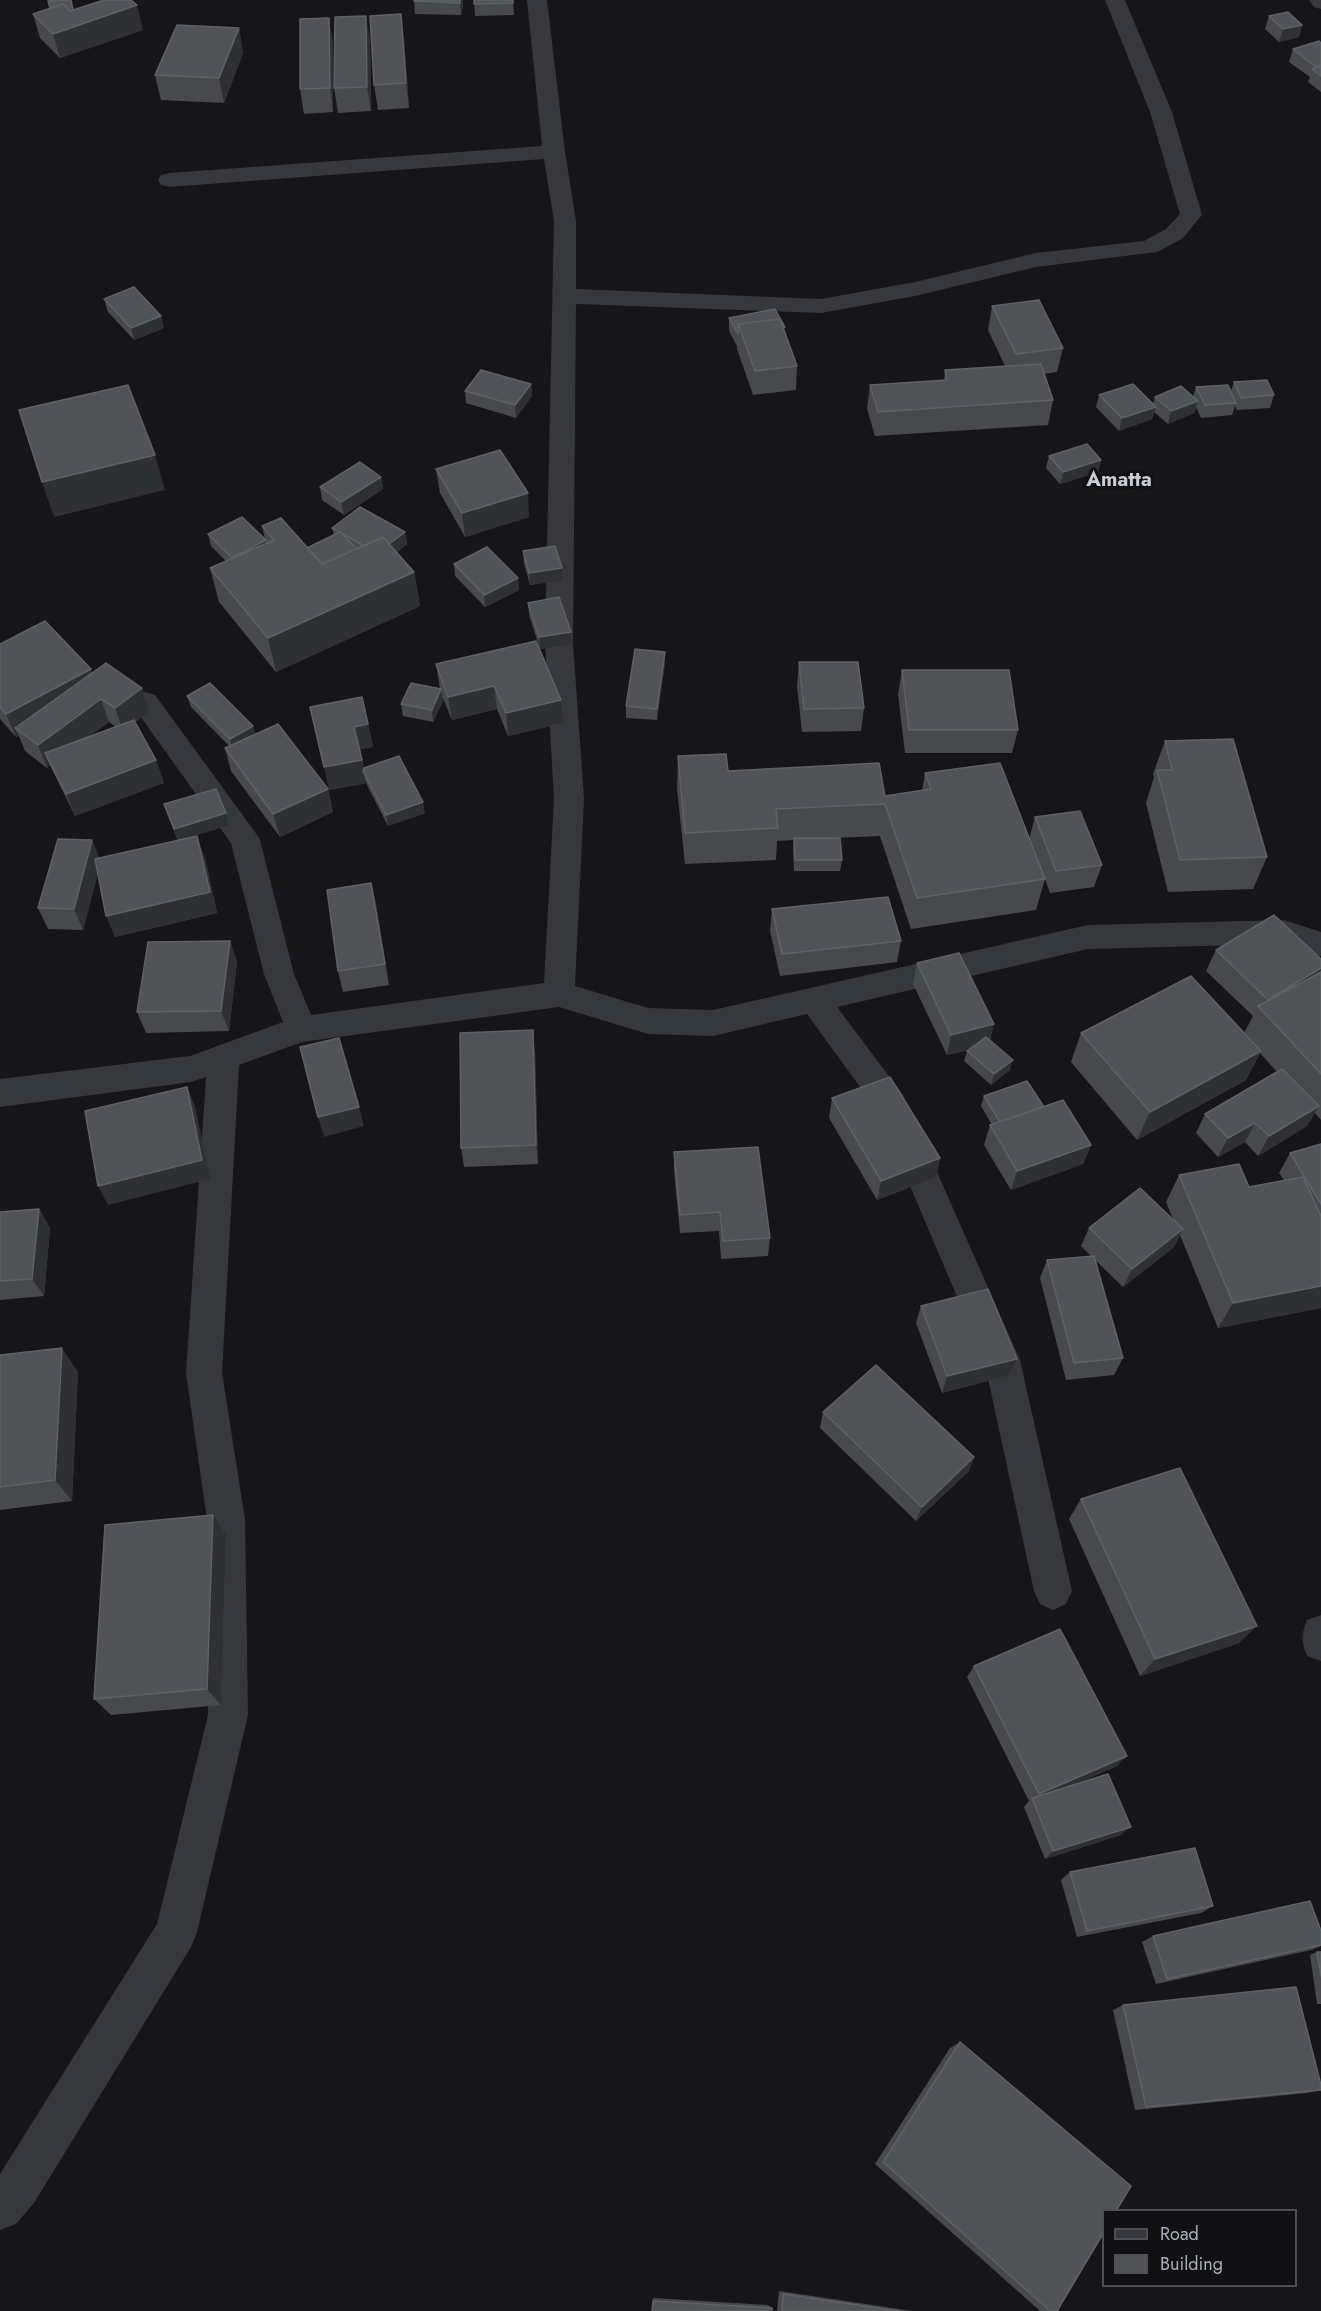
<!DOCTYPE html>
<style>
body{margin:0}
#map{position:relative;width:1321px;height:2311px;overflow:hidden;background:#161618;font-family:Jost,sans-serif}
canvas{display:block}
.legend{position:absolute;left:1102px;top:2209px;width:195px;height:78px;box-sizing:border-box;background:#111113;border:2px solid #4d4f55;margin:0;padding:8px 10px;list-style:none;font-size:18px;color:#a8adb8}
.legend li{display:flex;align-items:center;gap:12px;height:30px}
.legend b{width:30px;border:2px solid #4d4f55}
</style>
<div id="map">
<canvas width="1321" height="2311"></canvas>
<ul class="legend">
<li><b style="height:8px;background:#37383d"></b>Road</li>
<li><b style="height:16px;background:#525359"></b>Building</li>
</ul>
</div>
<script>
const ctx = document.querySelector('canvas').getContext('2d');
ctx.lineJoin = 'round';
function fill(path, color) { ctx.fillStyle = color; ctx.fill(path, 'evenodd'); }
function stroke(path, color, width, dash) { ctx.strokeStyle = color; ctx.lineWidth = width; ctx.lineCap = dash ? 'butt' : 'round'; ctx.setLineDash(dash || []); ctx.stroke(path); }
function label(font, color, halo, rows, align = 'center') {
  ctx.font = font + ' Jost,sans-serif'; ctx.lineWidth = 6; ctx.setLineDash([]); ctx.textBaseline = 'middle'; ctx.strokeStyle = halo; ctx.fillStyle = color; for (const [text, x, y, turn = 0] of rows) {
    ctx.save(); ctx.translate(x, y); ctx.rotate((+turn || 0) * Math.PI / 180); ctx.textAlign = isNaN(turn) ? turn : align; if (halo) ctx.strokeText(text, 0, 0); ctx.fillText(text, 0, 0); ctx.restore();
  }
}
fill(new Path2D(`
 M 527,0 L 547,0 L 565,152 L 576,221 L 576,289 L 821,299 L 915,282 L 1036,253 L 1144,241 L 1166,229 L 1180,214 L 1150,112 L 1105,0 L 1125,0 L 1172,112 L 1202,215 L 1182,239 L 1157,252 L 1036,267 L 915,296 L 821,313 L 576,304 L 573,643 L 584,799 L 575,986 L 648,1008 L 713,1010 L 1088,925 L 1284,920 L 1321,932 L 1321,956 L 1284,944 L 1088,949 L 837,1007 L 903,1095 L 1020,1360 L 1072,1591 L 1066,1604 L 1053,1610 L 1040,1604 L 1034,1591 L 984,1360 L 879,1113 L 807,1014 L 713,1036 L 648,1034 L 559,1007 L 302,1042 L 239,1065 L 222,1373 L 245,1519 L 248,1715 L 197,1932 L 191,1947 L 34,2203 L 16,2224 L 0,2230 L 0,2174 L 157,1924 L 208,1715 L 207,1519 L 186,1373 L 206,1077 L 191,1082 L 0,1107 L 0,1079 L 190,1056 L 283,1022 L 264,974 L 231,843 L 135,709 L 131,702 L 135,695 L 145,692 L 155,695 L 255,832 L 260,840 L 294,974 L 311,1015 L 544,983 L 554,799 L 545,643 L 554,221 L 544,159 L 169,187 L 161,185 L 158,180 L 161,175 L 169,173 L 542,146 Z
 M 1321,1615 L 1321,1661 L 1307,1656 C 1301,1641 1301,1635 1307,1620 Z`), '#37383d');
fill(new Path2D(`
 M 1309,0 L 1321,0 L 1321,9 L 1314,7 Z`), '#37383d');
fill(new Path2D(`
 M 463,0 L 463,5 L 461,15 L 415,14 L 414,1 Z
 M 474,0 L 513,0 L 514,15 L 475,16 Z
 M 73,10 L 143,30 L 60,58 L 40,38 L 33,14 Z
 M 1269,16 L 1302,25 L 1299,37 L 1279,42 L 1265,29 Z
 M 239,28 L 243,53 L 224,103 L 161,100 L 155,75 Z
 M 404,38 L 409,108 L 378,110 L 374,85 Z
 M 370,40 L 371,111 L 338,113 L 334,88 Z
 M 333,42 L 333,112 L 304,114 L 300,89 Z
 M 1321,43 L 1321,92 L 1308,82 L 1310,77 L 1289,62 L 1293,49 Z
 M 104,299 L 164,328 L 134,340 L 108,312 Z
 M 992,306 L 1063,348 L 1057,372 L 1044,374 L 1053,400 L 1048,425 L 875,436 L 867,409 L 870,385 L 944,380 L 945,370 L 1005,366 L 988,330 Z
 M 729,318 L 785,333 L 797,366 L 796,390 L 753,395 L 737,349 L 737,346 L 729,331 Z
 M 1234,382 L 1274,395 L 1270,408 L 1237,410 L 1235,406 L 1232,415 L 1201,418 L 1196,407 L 1194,413 L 1168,424 L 1154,412 L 1152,419 L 1119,431 L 1096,407 L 1099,395 L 1153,404 L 1155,397 L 1193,397 L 1196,387 L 1231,391 Z
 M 531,384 L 532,396 L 516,418 L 466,403 L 465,391 Z
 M 1049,456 L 1101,460 L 1098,472 L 1060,484 L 1046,468 Z
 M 436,469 L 529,517 L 465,537 L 440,493 Z
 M 381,477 L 383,489 L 344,515 L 322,500 L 320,487 Z
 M 262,526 L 307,548 L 334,535 L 332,528 L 405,532 L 407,544 L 397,552 L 414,572 L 420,606 L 276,672 L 219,602 L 210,568 L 226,561 L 211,546 L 208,534 L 265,539 Z
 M 523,551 L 562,568 L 563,580 L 530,585 L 524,563 Z
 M 454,564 L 518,578 L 519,590 L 485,607 L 455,576 Z
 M 528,603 L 571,632 L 572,644 L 540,649 L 563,723 L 508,736 L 497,709 L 452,720 L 442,696 L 443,701 L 433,722 L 403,716 L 401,704 L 440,689 L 436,664 L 540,649 L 529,615 Z
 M 0,644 L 142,688 L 149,712 L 135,722 L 156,760 L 164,783 L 75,816 L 50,765 L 47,768 L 25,751 L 19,736 L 16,737 L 0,719 ZM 109,722 L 116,727 L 88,737 Z
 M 799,662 L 864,708 L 861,731 L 802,732 L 797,686 Z
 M 665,664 L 657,720 L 626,718 L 626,706 Z
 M 902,670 L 1018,730 L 1012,753 L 905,753 L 898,694 Z
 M 187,696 L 255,734 L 328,789 L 333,812 L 280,837 L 231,771 L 225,748 L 229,746 L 191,707 Z
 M 368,724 L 373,747 L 360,749 L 364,768 L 425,813 L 388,826 L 366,783 L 329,790 Z
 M 1165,741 L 1267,857 L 1253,889 L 1168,892 L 1146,803 L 1154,777 L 1153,774 Z
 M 678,756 L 728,771 L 885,796 L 922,791 L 925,773 L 1029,839 L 1035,817 L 1102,865 L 1094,887 L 1050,893 L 1045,879 L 1036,910 L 911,929 L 880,836 L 833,838 L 842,860 L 840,871 L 794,871 L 793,850 L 794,840 L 777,841 L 776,860 L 685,864 L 677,789 Z
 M 164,804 L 226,813 L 229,825 L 181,840 L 205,858 L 217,913 L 115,937 L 98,873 L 83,930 L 48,929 L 38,908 L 92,840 L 99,858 L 178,841 Z
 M 371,883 L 376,904 L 389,985 L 343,992 L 338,971 Z
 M 772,909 L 901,941 L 897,962 L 780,976 L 770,931 Z
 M 230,941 L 237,962 L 229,1031 L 146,1033 L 137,1012 Z
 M 1216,950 L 1321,959 L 1321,1120 L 1315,1113 L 1307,1126 L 1258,1156 L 1245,1142 L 1218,1157 L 1196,1133 L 1205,1114 L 1277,1072 L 1260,1053 L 1246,1080 L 1137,1140 L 1071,1062 L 1081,1033 L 1244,1033 L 1253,1016 L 1206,971 Z
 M 917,963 L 994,1024 L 990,1040 L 1010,1070 L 991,1085 L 964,1061 L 967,1051 L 969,1050 L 947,1055 L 913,984 Z
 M 535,1050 L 538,1164 L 464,1167 L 461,1148 Z
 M 984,1096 L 1044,1107 L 1091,1145 L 1083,1164 L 1011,1190 L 984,1145 L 990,1125 L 992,1125 L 981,1106 Z
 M 832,1098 L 940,1158 L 936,1177 L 877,1200 L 829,1118 Z
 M 1321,1144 L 1321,1308 L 1218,1328 L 1180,1235 L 1174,1247 L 1123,1287 L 1094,1259 L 1123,1358 L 1114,1375 L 1066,1380 L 1040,1278 L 1047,1260 L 1091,1256 L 1081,1246 L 1089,1228 L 1173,1219 L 1166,1202 L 1179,1175 L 1249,1187 L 1284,1180 L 1279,1173 L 1290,1153 Z
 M 674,1152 L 770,1238 L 768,1256 L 721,1259 L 719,1231 L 680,1233 L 674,1171 Z
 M 39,1209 L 50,1228 L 44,1296 L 0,1300 L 0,1212 Z
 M 921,1306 L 1017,1359 L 1010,1375 L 942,1393 L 916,1323 Z
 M 0,1355 L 78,1372 L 72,1501 L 0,1510 Z
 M 823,1412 L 974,1457 L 968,1472 L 916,1521 L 820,1428 Z
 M 1081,1499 L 1239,1643 L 1140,1676 L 1069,1519 Z
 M 226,1535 L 221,1705 L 111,1715 L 94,1699 Z
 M 974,1666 L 1117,1766 L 1073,1785 L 1121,1835 L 1045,1859 L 1024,1807 L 1029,1801 L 967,1677 Z
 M 1070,1872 L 1213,1906 L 1201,1913 L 1077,1937 L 1061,1880 Z
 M 1321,1931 L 1321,1946 L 1311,1950 L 1156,1984 L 1142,1942 L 1153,1936 Z
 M 1317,1952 L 1321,1952 L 1321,2004 L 1317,2004 L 1310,1955 Z
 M 1123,2005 L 1321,2090 L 1307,2093 L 1135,2110 L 1113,2010 Z
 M 960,2042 L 1057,2311 L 1040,2311 L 875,2164 L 950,2048 Z
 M 779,2291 L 912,2311 L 777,2311 Z
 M 653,2298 L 768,2305 L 772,2308 L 652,2311 Z`), '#47494d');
fill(new Path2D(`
 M 460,0 L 463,0 L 463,5 L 461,15 L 460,3 Z
 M 137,5 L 143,30 L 60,58 L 53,34 Z
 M 401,14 L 404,38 L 409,108 L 406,83 Z
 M 366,16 L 370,40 L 371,111 L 367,87 Z
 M 329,18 L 333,42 L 333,112 L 330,88 Z
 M 1302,25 L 1299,37 L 1279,42 L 1283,29 Z
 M 239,28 L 243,53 L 224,103 L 219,78 Z
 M 161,316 L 164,328 L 134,340 L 131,328 Z
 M 531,384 L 532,396 L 516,418 L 515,405 Z
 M 1198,401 L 1194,413 L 1168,424 L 1171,411 Z
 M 1156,407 L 1152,419 L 1119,431 L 1122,418 Z
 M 155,455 L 165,490 L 54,517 L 42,482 Z
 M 1101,460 L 1098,472 L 1060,484 L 1063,472 Z
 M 381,477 L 383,489 L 344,515 L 341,502 Z
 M 528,493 L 529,517 L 465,537 L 462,513 Z
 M 405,532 L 407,544 L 379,566 L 377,554 Z
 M 266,541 L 268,553 L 232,558 Z
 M 562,568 L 563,580 L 530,585 L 529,573 Z
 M 414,572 L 420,606 L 276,672 L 268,638 Z
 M 518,578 L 519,590 L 485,607 L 484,595 Z
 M 571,632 L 572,644 L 540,649 L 539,637 Z
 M 665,652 L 665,664 L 657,720 L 657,709 Z
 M 91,669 L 99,692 L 15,728 L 19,736 L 16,737 L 6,714 Z
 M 494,686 L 497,709 L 452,720 L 448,697 Z
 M 142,688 L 149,712 L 123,731 L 115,708 Z
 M 441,689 L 443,701 L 433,722 L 432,710 Z
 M 101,699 L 109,722 L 51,764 L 45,753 L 50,765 L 47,768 L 38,745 Z
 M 561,700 L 563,723 L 508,736 L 506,713 Z
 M 368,724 L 373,747 L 359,749 L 354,727 Z
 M 253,726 L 256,737 L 233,750 L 230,739 Z
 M 156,760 L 164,783 L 75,816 L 66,794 Z
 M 362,760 L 366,776 L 363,771 L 366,783 L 329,790 L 324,767 Z
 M 328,789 L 333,812 L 280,837 L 273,814 Z
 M 423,802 L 425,813 L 388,826 L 386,815 Z
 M 226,813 L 229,825 L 178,841 L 174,829 Z
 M 197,836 L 205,858 L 217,913 L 115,937 L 106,916 Z
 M 92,840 L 101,862 L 83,930 L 74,909 Z
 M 371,883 L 376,904 L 389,985 L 385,964 Z
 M 230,941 L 237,962 L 229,1031 L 221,1011 Z
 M 1321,968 L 1321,976 L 1268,1001 Z
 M 994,1024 L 988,1045 L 947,1055 L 951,1035 Z
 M 533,1030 L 535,1050 L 538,1164 L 536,1145 Z
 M 1261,1051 L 1246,1080 L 1137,1140 L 1150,1112 Z
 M 1013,1060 L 1010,1070 L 991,1085 L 994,1074 Z
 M 187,1087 L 195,1106 L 210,1179 L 108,1205 L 98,1186 Z
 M 1319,1106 L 1307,1126 L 1258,1156 L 1269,1136 Z
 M 359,1107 L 364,1126 L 324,1137 L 318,1117 Z
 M 1255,1123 L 1245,1142 L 1218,1157 L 1228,1138 Z
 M 1091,1145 L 1083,1164 L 1011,1190 L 1017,1171 Z
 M 940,1158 L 936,1177 L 877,1200 L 881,1181 Z
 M 39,1209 L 50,1228 L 44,1296 L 32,1279 Z
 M 1183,1229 L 1174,1247 L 1123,1287 L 1132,1269 Z
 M 1321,1286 L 1321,1308 L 1218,1328 L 1233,1303 Z
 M 62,1348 L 78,1372 L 72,1501 L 55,1480 Z
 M 1017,1359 L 1010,1375 L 942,1393 L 947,1376 Z
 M 974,1457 L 968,1472 L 916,1521 L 922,1507 Z
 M 213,1515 L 226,1535 L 221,1705 L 207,1689 Z
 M 1257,1626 L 1239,1643 L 1140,1676 L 1155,1659 Z
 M 1127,1756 L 1117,1766 L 1034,1802 L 1033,1801 L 1039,1794 Z
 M 1131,1827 L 1121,1835 L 1045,1859 L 1053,1851 Z`), '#2f3033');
const building = new Path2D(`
 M 57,0 L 71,0 L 73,10 L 70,11 L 63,4 L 50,8 L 48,1 Z
 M 104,0 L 131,0 L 137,5 L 53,34 L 33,14 L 63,4 L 70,11 Z
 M 414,0 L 460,0 L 460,3 L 414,1 Z
 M 474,0 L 513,0 L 513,3 L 474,4 Z
 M 1288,12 L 1302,25 L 1283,29 L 1269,16 Z
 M 401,14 L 406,83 L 374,85 L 370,16 Z
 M 366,16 L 367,87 L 334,88 L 335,17 Z
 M 329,18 L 330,88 L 300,89 L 300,19 Z
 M 177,25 L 239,28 L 219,78 L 155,75 Z
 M 1319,41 L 1321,43 L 1321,65 L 1316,67 L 1293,49 Z
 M 1321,66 L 1321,76 L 1312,69 Z
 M 134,287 L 161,316 L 131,328 L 104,299 Z
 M 1039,300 L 1063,348 L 1016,354 L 992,306 Z
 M 775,309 L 785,327 L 783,328 L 780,319 L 738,324 L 738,334 L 729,318 Z
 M 780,319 L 797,366 L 755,371 L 738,324 Z
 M 1041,364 L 1053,400 L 878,412 L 870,385 L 947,380 L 945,370 Z
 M 481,370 L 531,384 L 515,405 L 465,391 Z
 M 1267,380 L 1274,395 L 1241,398 L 1234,382 Z
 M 1133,384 L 1156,407 L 1122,418 L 1099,395 Z
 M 128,385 L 155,455 L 42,482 L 19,410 Z
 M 1228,385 L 1236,403 L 1205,405 L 1196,387 Z
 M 1181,386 L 1198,401 L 1171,411 L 1155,397 Z
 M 1087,444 L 1101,460 L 1063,472 L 1049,456 Z
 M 500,450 L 528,493 L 462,513 L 436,469 Z
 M 360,462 L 381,477 L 341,502 L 320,487 Z
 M 360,507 L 405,532 L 389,544 L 383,537 L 364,546 L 341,533 L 357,549 L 322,564 L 307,548 L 340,532 L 332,528 Z
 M 242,517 L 266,540 L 232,558 L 208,534 Z
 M 281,518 L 322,564 L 383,537 L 414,572 L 268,638 L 210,568 L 274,540 L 262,526 Z
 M 555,546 L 562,568 L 529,573 L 523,551 Z
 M 487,547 L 518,578 L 484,595 L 454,564 Z
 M 559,597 L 571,632 L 539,637 L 528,603 Z
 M 45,621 L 91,669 L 6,714 L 0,707 L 0,644 Z
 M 536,641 L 561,700 L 506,713 L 494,686 L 448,697 L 436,664 Z
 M 635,649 L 665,652 L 657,709 L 626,706 Z
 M 799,662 L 858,662 L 864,708 L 804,709 Z
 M 106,663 L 142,688 L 115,708 L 101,699 L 38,745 L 15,728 Z
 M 902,670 L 1009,670 L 1018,730 L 909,730 Z
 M 210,683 L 253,726 L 230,739 L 187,696 Z
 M 411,683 L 441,689 L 432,710 L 401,704 Z
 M 362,697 L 368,724 L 354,727 L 362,760 L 324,767 L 310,707 Z
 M 134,720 L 156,760 L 66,794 L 45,753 Z
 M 278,724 L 328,789 L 273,814 L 225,748 Z
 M 1233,739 L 1267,857 L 1180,860 L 1157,770 L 1172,770 L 1165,741 Z
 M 726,754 L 728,771 L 879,763 L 885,796 L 931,789 L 925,773 L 1000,763 L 1045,879 L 917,898 L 885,804 L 776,809 L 778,828 L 685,833 L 678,756 Z
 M 399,756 L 423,802 L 386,815 L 363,771 L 364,768 Z
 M 216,789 L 226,813 L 174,829 L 164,804 Z
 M 1080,811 L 1102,865 L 1056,871 L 1035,817 Z
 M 197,836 L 210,892 L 106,916 L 95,859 Z
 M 794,838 L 840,838 L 842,860 L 795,860 Z
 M 58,839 L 92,840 L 74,909 L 38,908 Z
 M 371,883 L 385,964 L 338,971 L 327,890 Z
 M 888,897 L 901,941 L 782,954 L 772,909 Z
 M 1274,915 L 1321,959 L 1321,968 L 1268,1000 L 1216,950 Z
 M 230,941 L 221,1011 L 137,1012 L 148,942 Z
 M 959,953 L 994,1024 L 951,1035 L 917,963 Z
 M 1321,972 L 1321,1074 L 1258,1006 Z
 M 1191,976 L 1261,1051 L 1150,1112 L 1081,1033 Z
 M 533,1030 L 536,1145 L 461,1148 L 460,1033 Z
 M 986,1037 L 1013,1060 L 994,1074 L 967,1051 Z
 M 339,1038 L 359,1107 L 318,1117 L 300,1047 Z
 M 1282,1069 L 1319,1106 L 1269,1136 L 1255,1123 L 1228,1138 L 1205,1114 Z
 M 890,1077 L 940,1158 L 881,1181 L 832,1098 Z
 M 1027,1081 L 1044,1107 L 1000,1122 L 984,1096 Z
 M 187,1087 L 202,1160 L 98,1186 L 85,1111 Z
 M 1063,1100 L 1091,1145 L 1017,1171 L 990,1125 Z
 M 1321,1144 L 1321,1204 L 1290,1153 Z
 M 758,1147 L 770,1238 L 723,1241 L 720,1212 L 680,1215 L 674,1152 Z
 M 1239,1164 L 1249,1187 L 1303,1177 L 1321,1216 L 1321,1286 L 1233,1303 L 1179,1175 Z
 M 1140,1188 L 1183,1229 L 1132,1269 L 1089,1228 Z
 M 39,1209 L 32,1279 L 0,1281 L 0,1212 Z
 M 1094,1256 L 1123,1358 L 1074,1363 L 1047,1260 Z
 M 988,1289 L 1017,1359 L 947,1376 L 921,1306 Z
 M 62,1348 L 55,1480 L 0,1487 L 0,1355 Z
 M 876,1365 L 974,1457 L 922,1507 L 823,1412 Z
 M 1180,1468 L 1257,1626 L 1155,1659 L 1081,1499 Z
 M 213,1515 L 207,1689 L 94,1699 L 105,1525 Z
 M 1060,1629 L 1127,1756 L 1039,1794 L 974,1666 Z
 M 1108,1774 L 1131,1827 L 1053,1851 L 1032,1798 Z
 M 1195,1848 L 1213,1906 L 1087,1931 L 1070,1872 Z
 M 1310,1901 L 1321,1931 L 1321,1945 L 1167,1979 L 1153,1936 Z
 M 1317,1952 L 1321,1952 L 1321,1976 Z
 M 1296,1987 L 1321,2085 L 1321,2090 L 1146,2107 L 1123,2005 Z
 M 960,2042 L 1131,2186 L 1116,2211 L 1104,2211 L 1104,2232 L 1057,2311 L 1050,2311 L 883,2162 Z
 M 783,2294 L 899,2311 L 782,2311 Z
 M 653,2301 L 772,2308 L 772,2311 L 652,2311 Z`);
fill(building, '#525359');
stroke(building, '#5f6168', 1.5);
label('bold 20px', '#c9ccd4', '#111113', [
 ["Amatta",1119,481]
]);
</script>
